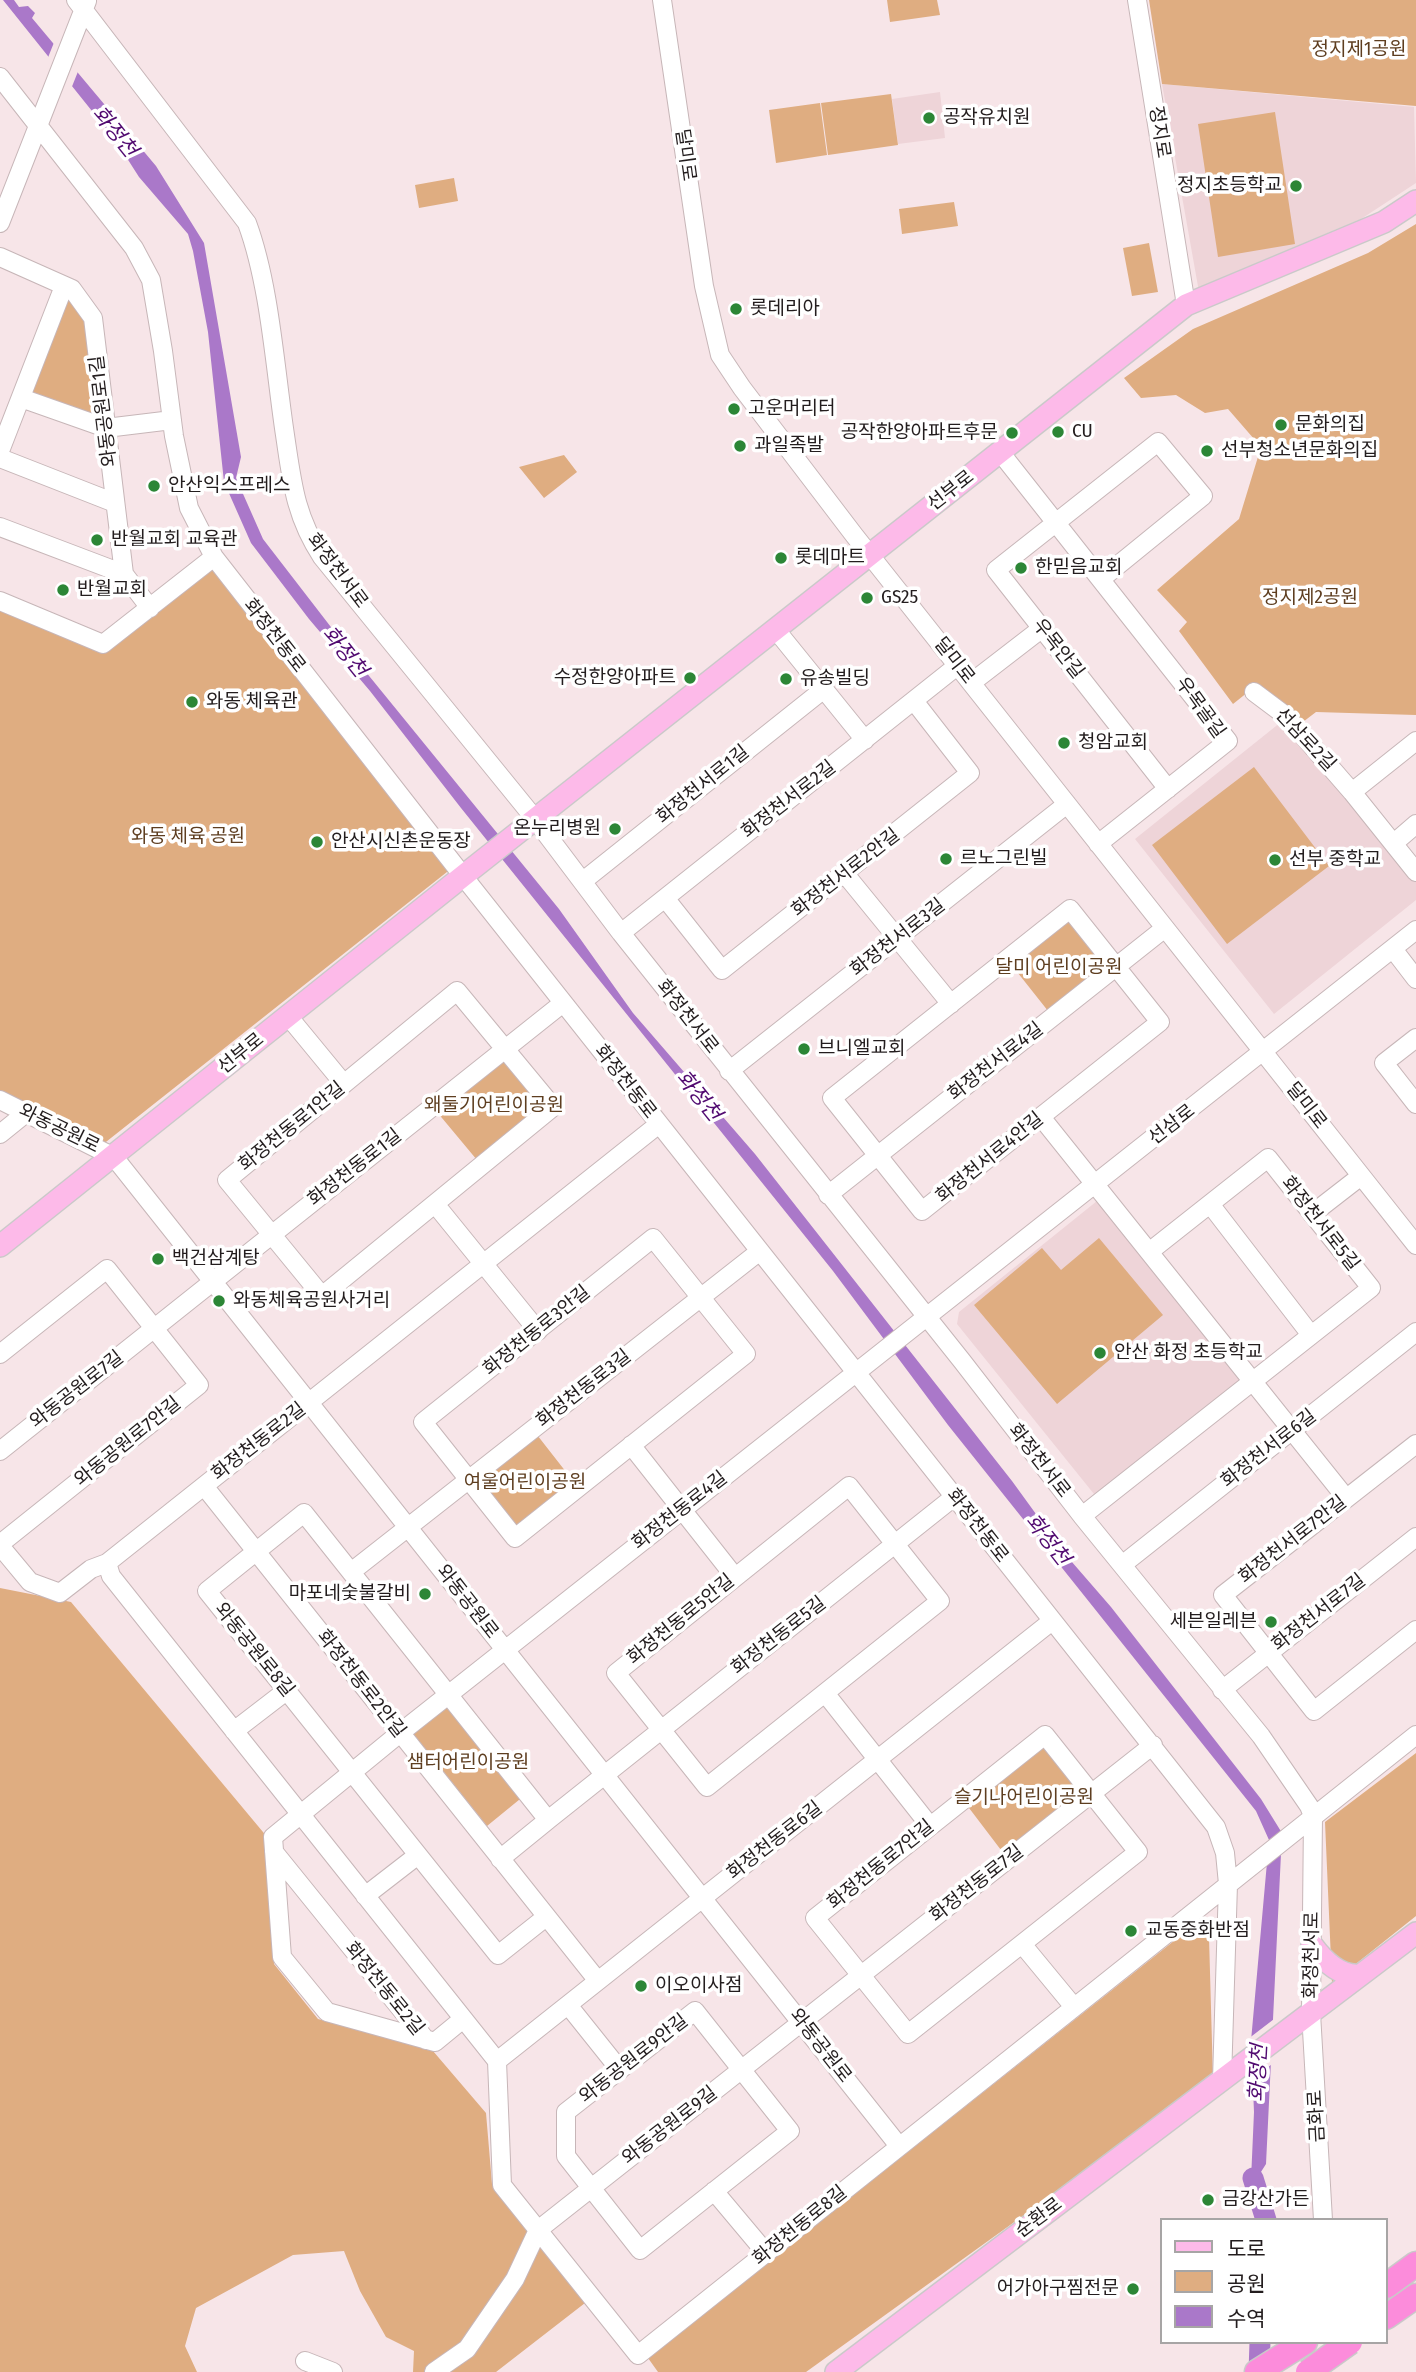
<!DOCTYPE html>
<meta charset="utf-8">
<style>
body{margin:0}
#map{position:relative;width:1416px;height:2372px;overflow:hidden;background:#f7e5e8;font-family:"Fira Sans Condensed","Noto Sans KR",sans-serif}
canvas{display:block}
.legend{position:absolute;left:1160px;top:2218px;width:228px;height:126px;box-sizing:border-box;background:#fff;border:2px solid #a7a5a5;margin:0;padding:9px 12px;list-style:none;font-size:21px;color:#231d1e}
.legend li{display:flex;align-items:center;gap:14px;height:35px}
.legend b{width:35px;border:2px solid #a7a5a5}
</style>
<div id="map">
<canvas width="1416" height="2372"></canvas>
<ul class="legend">
<li><b style="height:9px;background:#fdbae9"></b>도로</li>
<li><b style="height:19px;background:#dfad81"></b>공원</li>
<li><b style="height:19px;background:#aa78c9"></b>수역</li>
</ul>
</div>
<script>
const ctx = document.querySelector('canvas').getContext('2d');
ctx.lineJoin = 'round';
function fill(path, color) { ctx.fillStyle = color; ctx.fill(path, 'evenodd'); }
function stroke(path, color, width, dash) { ctx.strokeStyle = color; ctx.lineWidth = width; ctx.lineCap = dash ? 'butt' : 'round'; ctx.setLineDash(dash || []); ctx.stroke(path); }
function label(font, color, halo, rows, align = 'center') {
  ctx.font = font + ' "Fira Sans Condensed","Noto Sans KR",sans-serif'; ctx.lineWidth = 7; ctx.setLineDash([]); ctx.textBaseline = 'middle'; ctx.strokeStyle = halo; ctx.fillStyle = color; for (const [text, x, y, turn = 0] of rows) {
    ctx.save(); ctx.translate(x, y); ctx.rotate((+turn || 0) * Math.PI / 180); ctx.textAlign = isNaN(turn) ? turn : align; if (halo) ctx.strokeText(text, 0, 0); ctx.fillText(text, 0, 0); ctx.restore();
  }
}
fill(new Path2D(`
 M 1162,84 L 1414,107 L 1416,183 L 1361,219 L 1304,243 L 1199,292 Z
 M 940,92 L 945,138 L 898,144 L 892,99 Z
 M 1286,718 L 1416,880 L 1416,900 L 1274,1014 L 1135,839 Z
 M 1097,1201 L 1243,1381 L 1098,1499 L 957,1324 L 959,1312 Z`), '#eed4d8');
fill(new Path2D(`
 M 887,0 L 937,0 L 940,15 L 890,22 Z
 M 1149,0 L 1416,0 L 1416,106 L 1162,84 Z
 M 891,94 L 898,145 L 828,155 L 821,103 Z
 M 820,103 L 827,155 L 776,163 L 769,110 Z
 M 1275,112 L 1295,244 L 1218,257 L 1198,124 Z
 M 454,178 L 458,201 L 419,208 L 415,185 Z
 M 954,202 L 958,226 L 902,234 L 899,209 Z
 M 1416,224 L 1416,715 L 1316,712 L 1299,725 L 1253,688 L 1233,704 L 1179,631 L 1187,622 L 1157,590 L 1239,519 L 1261,447 L 1228,409 L 1205,413 L 1176,395 L 1141,398 L 1124,378 L 1193,329 L 1368,253 Z
 M 1149,243 L 1158,292 L 1132,296 L 1123,248 Z
 M 67,289 L 88,319 L 99,423 L 26,399 Z
 M 564,455 L 577,472 L 544,498 L 519,467 Z
 M 216,566 L 452,868 L 92,1153 L 0,1097 L 0,609 L 103,649 Z
 M 1254,767 L 1329,866 L 1227,944 L 1152,845 Z
 M 1066,919 L 1108,972 L 1052,1016 L 1010,963 Z
 M 502,1059 L 543,1106 L 477,1160 L 437,1112 Z
 M 1099,1238 L 1163,1315 L 1057,1404 L 974,1305 L 1042,1248 L 1061,1270 Z
 M 534,1431 L 577,1486 L 515,1534 L 473,1480 Z
 M 0,1588 L 71,1602 L 268,1838 L 274,1964 L 318,2019 L 433,2051 L 486,2113 L 492,2184 L 585,2303 L 496,2372 L 413,2372 L 414,2351 L 386,2337 L 360,2291 L 344,2251 L 293,2255 L 196,2308 L 185,2346 L 197,2372 L 0,2372 Z
 M 450,1700 L 525,1795 L 487,1826 L 411,1731 Z
 M 1044,1742 L 1083,1792 L 1004,1854 L 966,1804 Z
 M 1416,1753 L 1416,1916 L 1332,1983 L 1325,1822 Z
 M 1189,1929 L 1196,1929 L 1209,1937 L 1213,2079 L 806,2372 L 658,2372 L 648,2358 Z`), '#dfad81');
fill(new Path2D(`
 M 3,0 L 14,0 L 19,7 L 28,6 L 35,13 L 32,18 L 156,166 L 204,243 L 241,457 L 236,478 L 263,539 L 361,666 L 559,909 L 633,1013 L 755,1154 L 1012,1481 L 1065,1554 L 1111,1607 L 1261,1799 L 1282,1833 L 1266,2164 L 1259,2175 L 1264,2203 L 1260,2206 L 1251,2180 L 1254,2112 L 1251,2041 L 1269,1840 L 1256,1811 L 948,1425 L 833,1271 L 461,808 L 370,691 L 309,619 L 251,543 L 224,482 L 208,332 L 193,251 L 188,234 L 139,177 L 116,141 Z`), '#aa78c9');
fill(new Path2D(`
 M 55,40 L 79,69 L 71,89 L 47,60 Z
 M 1278,2016 L 1275,2062 L 1249,2081 L 1248,2039 Z`), '#f7e5e8');
stroke(new Path2D(`
 M 1253,2178 L 1266,2220
 M 1259,2372 L 1260,2342`), '#aa78c9', 21);
const minor = new Path2D(`
 M 76,0 L 247,223 C 270,285 275,369 285,435 C 292,482 295,516 322,557 L 535,819 L 621,933 L 962,1361 L 1082,1516 L 1261,1736 L 1309,1806 L 1313,1816 L 1311,2013 L 1323,2220
 M 662,0 L 704,286 L 720,355 L 742,388 L 854,535 L 1416,1245
 M 1137,0 L 1186,305
 M 0,77 L 134,248 L 151,280 L 163,351 L 174,436 L 189,508 L 214,557 L 463,876 L 1216,1827 L 1225,1853 L 1228,1884 L 1222,2080
 M 0,223 L 87,1
 M 0,257 L 72,289 L 93,318 L 124,574 L 150,608
 M 21,398 L 106,428 L 172,420
 M 0,451 L 64,286
 M 1000,452 L 1228,741 L 1098,844
 M 0,458 L 115,503
 M 0,527 L 124,574
 M 1101,579 L 1203,496 L 1158,442 L 996,570 L 1168,789
 M 0,601 L 103,644 L 214,557
 M 776,630 L 865,740
 M 971,683 L 1041,629
 M 1254,692 L 1286,716 L 1352,792 L 1416,872
 M 1352,792 L 1416,741
 M 1394,843 L 1416,824
 M 845,874 L 951,1004
 M 583,881 L 824,689
 M 665,898 L 722,970 L 970,773 L 914,701
 M 1070,909 L 1160,1022 L 922,1211 L 832,1098 Z
 M 621,933 L 957,666
 M 1393,949 L 1416,979
 M 457,991 L 553,1107 L 322,1296 L 227,1180 Z
 M 288,1016 L 344,1084
 M 1416,1038 L 1384,1063 L 1416,1104
 M 729,1071 L 1067,804
 M 0,1100 L 114,1157 L 899,2146
 M 1041,1117 L 1346,1498
 M 0,1134 L 26,1113
 M 828,1195 L 1165,928
 M 435,1204 L 538,1331
 M 1210,1204 L 1311,1335
 M 1312,1214 L 1361,1176
 M 653,1238 L 746,1354 L 515,1538 L 423,1422 Z
 M 0,1354 L 107,1269 L 199,1385 L 0,1544
 M 1416,1444 L 1223,1595 L 1314,1711 L 1416,1630
 M 631,1445 L 735,1577
 M 0,1451 L 563,1003
 M 204,1486 L 598,1981
 M 849,1486 L 940,1601 L 707,1787 L 616,1673 Z
 M 1082,1516 L 1371,1288 L 1268,1158 L 1149,1252
 M 0,1546 L 30,1582 L 60,1593 L 91,1569 L 107,1563
 M 1122,1565 L 1416,1332
 M 351,1572 L 760,1251
 M 1222,1690 L 1416,1537
 M 825,1693 L 930,1826
 M 234,1731 L 286,1691
 M 1045,1735 L 1138,1852 L 908,2034 L 815,1918 Z
 M 274,1852 L 426,2040
 M 500,1859 L 548,1820
 M 365,1896 L 418,1855
 M 546,1917 L 498,1955 L 207,1591 L 304,1513 L 548,1820 L 954,1497
 M 1022,1944 L 1074,2007
 M 568,2005 L 620,2070
 M 695,2011 L 790,2131 L 640,2250 L 566,2156 L 566,2112 Z
 M 463,2019 L 435,2042 L 327,2012 L 282,1957 L 273,1837 L 400,1733 L 1416,930
 M 497,2061 L 111,1576 L 107,1563 L 659,1124
 M 497,2061 L 502,2185 L 638,2355 L 1416,1735
 M 497,2061 L 1052,1621
 M 714,2191 L 766,2253
 M 305,2361 L 333,2372
 M 434,2372 L 467,2349 L 515,2279 L 538,2230 L 1153,1745`);
const major = new Path2D(`
 M 0,1246 L 463,876 L 1186,305 L 1384,222 L 1416,201
 M 1312,1945 C 1323,1960 1339,1977 1360,1975
 M 836,2372 L 1416,1933`);
const highway = new Path2D(`
 M 1386,2286 L 1416,2264
 M 1386,2317 L 1416,2296
 M 1257,2372 L 1305,2342`);
stroke(minor, '#c7b6b8', 20);
stroke(major, '#cac9c9', 24);
stroke(highway, '#cac9c9', 27);
stroke(minor, '#fff', 18);
stroke(major, '#fdbae9', 21);
stroke(highway, '#fc8cdb', 24);
const highwayBridge = new Path2D(`
 M 1308,2372 L 1350,2342`);
stroke(highwayBridge, '#cac9c9', 27, []);
stroke(highwayBridge, '#fc8cdb', 24);
for (const [x, y, r, color] of [
 [929,118,7,"#2c8636"],
 [1296,186,7,"#2c8636"],
 [736,309,7,"#2c8636"],
 [734,409,7,"#2c8636"],
 [1281,425,7,"#2c8636"],
 [1058,432,7,"#2c8636"],
 [1012,433,7,"#2c8636"],
 [740,446,7,"#2c8636"],
 [1207,451,7,"#2c8636"],
 [154,486,7,"#2c8636"],
 [97,540,7,"#2c8636"],
 [781,558,7,"#2c8636"],
 [1021,568,7,"#2c8636"],
 [63,590,7,"#2c8636"],
 [867,598,7,"#2c8636"],
 [690,678,7,"#2c8636"],
 [786,679,7,"#2c8636"],
 [192,702,7,"#2c8636"],
 [1064,743,7,"#2c8636"],
 [615,829,7,"#2c8636"],
 [317,842,7,"#2c8636"],
 [946,859,7,"#2c8636"],
 [1275,860,7,"#2c8636"],
 [804,1049,7,"#2c8636"],
 [158,1259,7,"#2c8636"],
 [219,1301,7,"#2c8636"],
 [1100,1353,7,"#2c8636"],
 [425,1594,7,"#2c8636"],
 [1271,1622,7,"#2c8636"],
 [1131,1931,7,"#2c8636"],
 [641,1986,7,"#2c8636"],
 [1208,2200,7,"#2c8636"],
 [1133,2289,7,"#2c8636"]
]) { const dot = new Path2D(); dot.arc(x, y, r, 0, 2 * Math.PI); ctx.fillStyle = color; ctx.fill(dot); stroke(dot, '#fff', 2.5); }
label('19px', '#5e3e20', '#fff', [
 ["정지제1공원",1359,50],
 ["정지제2공원",1310,598],
 ["와동 체육 공원",188,837],
 ["달미 어린이공원",1059,968],
 ["왜둘기어린이공원",494,1106],
 ["여울어린이공원",525,1483],
 ["샘터어린이공원",468,1763],
 ["슬기나어린이공원",1024,1798]
]);
label('19px', '#231d1e', '#fff', [
 ["공작유치원",943,118],
 ["정지초등학교",1282,186,"right"],
 ["롯데리아",750,309],
 ["고운머리터",748,409],
 ["문화의집",1295,425],
 ["CU",1072,432],
 ["공작한양아파트후문",998,433,"right"],
 ["과일족발",754,446],
 ["선부청소년문화의집",1221,451],
 ["안산익스프레스",168,486],
 ["반월교회 교육관",111,540],
 ["롯데마트",795,558],
 ["한믿음교회",1035,568],
 ["반월교회",77,590],
 ["GS25",881,598],
 ["수정한양아파트",676,678,"right"],
 ["유송빌딩",800,679],
 ["와동 체육관",206,702],
 ["청암교회",1078,743],
 ["온누리병원",601,829,"right"],
 ["안산시신촌운동장",331,842],
 ["르노그린빌",960,859],
 ["선부 중학교",1289,860],
 ["브니엘교회",818,1049],
 ["백건삼계탕",172,1259],
 ["와동체육공원사거리",233,1301],
 ["안산 화정 초등학교",1114,1353],
 ["마포네숯불갈비",411,1594,"right"],
 ["세븐일레븐",1257,1622,"right"],
 ["교동중화반점",1145,1931],
 ["이오이사점",655,1986],
 ["금강산가든",1222,2200],
 ["어가아구찜전문",1119,2289,"right"]
], 'left');
label('19px', '#231d1e', '#fff', [
 ["정지로",1159,132,81],
 ["달미로",685,155,82],
 ["와동공원로1길",104,411,-97],
 ["선부로",951,491,-38],
 ["화정천서로",337,571,53],
 ["화정천동로",274,636,52],
 ["우목안길",1058,649,52],
 ["달미로",954,661,52],
 ["우목골길",1200,708,54],
 ["선삼로2길",1305,740,47],
 ["화정천서로1길",703,785,-39],
 ["화정천서로2길",789,800,-38],
 ["화정천서로2안길",846,873,-38],
 ["화정천서로3길",898,938,-38],
 ["화정천서로",687,1017,52],
 ["선부로",241,1054,-39],
 ["화정천서로4길",996,1062,-38],
 ["화정천동로",625,1082,52],
 ["달미로",1306,1106,52],
 ["선삼로",1172,1125,-38],
 ["화정천동로1안길",292,1127,-39],
 ["와동공원로",59,1129,26],
 ["화정천서로4안길",990,1158,-39],
 ["화정천동로1길",355,1168,-38],
 ["화정천서로5길",1320,1224,52],
 ["화정천동로3안길",537,1331,-39],
 ["화정천동로3길",584,1389,-38],
 ["와동공원로7길",77,1390,-38],
 ["와동공원로7안길",128,1442,-39],
 ["화정천동로2길",259,1442,-38],
 ["화정천서로6길",1269,1449,-38],
 ["화정천서로",1039,1461,52],
 ["화정천동로4길",680,1511,-38],
 ["화정천동로",977,1526,52],
 ["화정천서로7안길",1293,1540,-38],
 ["와동공원로",467,1602,52],
 ["화정천서로7길",1319,1613,-38],
 ["화정천동로5안길",681,1620,-39],
 ["화정천동로5길",779,1636,-38],
 ["와동공원로8길",254,1650,51],
 ["화정천동로2안길",361,1684,52],
 ["화정천동로6길",775,1841,-38],
 ["화정천동로7안길",881,1865,-39],
 ["화정천동로7길",977,1884,-38],
 ["화정천서로",1312,1955,-89],
 ["화정천동로2길",384,1989,51],
 ["와동공원로",820,2046,52],
 ["와동공원로9안길",634,2059,-38],
 ["금화로",1317,2116,-93],
 ["와동공원로9길",670,2126,-38],
 ["순환로",1039,2218,-37],
 ["화정천동로8길",800,2226,-39]
]);
label('italic 21px', '#510a70', '#fff', [
 ["화정천",114,132,51],
 ["화정천",344,652,51],
 ["화정천",698,1096,51],
 ["화정천",1047,1540,52],
 ["화정천",1259,2073,-87]
]);
</script>
